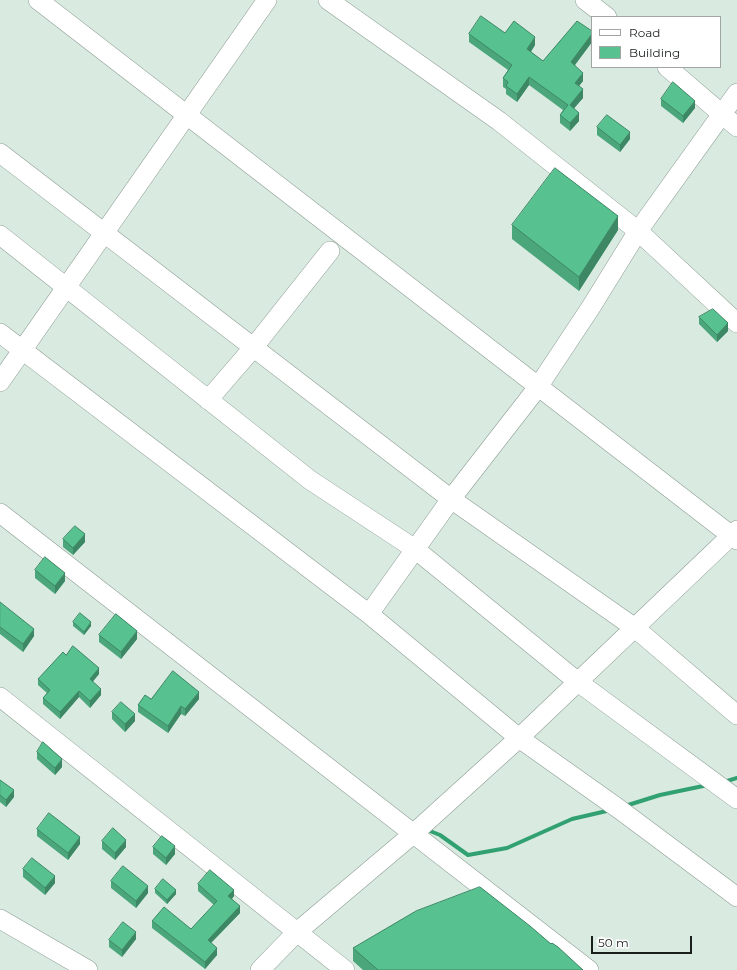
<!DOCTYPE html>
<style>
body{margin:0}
#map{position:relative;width:737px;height:970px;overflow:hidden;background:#d9eae0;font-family:Montserrat,sans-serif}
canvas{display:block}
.legend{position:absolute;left:591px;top:16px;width:130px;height:52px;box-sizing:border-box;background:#fff;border:1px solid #a3a5a4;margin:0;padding:5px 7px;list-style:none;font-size:12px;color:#191f1b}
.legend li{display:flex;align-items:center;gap:8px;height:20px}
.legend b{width:20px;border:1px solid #a3a5a4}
.scale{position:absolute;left:591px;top:936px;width:101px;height:18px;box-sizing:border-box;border:2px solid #191f1b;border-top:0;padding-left:5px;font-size:12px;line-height:14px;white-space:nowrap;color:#191f1b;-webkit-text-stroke:3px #fff;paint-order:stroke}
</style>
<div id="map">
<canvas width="737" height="970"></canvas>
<ul class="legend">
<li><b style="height:5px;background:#fff"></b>Road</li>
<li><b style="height:11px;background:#57c190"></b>Building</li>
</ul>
<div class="scale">50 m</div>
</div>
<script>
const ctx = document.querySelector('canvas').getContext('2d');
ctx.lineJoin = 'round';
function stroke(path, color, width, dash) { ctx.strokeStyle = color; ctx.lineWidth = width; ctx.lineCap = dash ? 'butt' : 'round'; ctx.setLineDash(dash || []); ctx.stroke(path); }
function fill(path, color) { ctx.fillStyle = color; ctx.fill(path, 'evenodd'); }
stroke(new Path2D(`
 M 724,782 L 737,778
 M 625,806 L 660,795 L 708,785
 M 425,829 L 440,835 L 468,855 L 507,848 L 572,819 L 611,810`), '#32a172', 4);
const minor = new Path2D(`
 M 38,0 L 737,540
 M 328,0 L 499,121 L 638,231 L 737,323
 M 585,0 L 607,17
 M 667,67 L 737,127
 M 0,153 L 451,499 L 635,628 L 737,715
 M 0,235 L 310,480 L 415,549 L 578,682 L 737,799
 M 0,333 L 369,614 L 519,738 L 619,809 L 737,897
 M 0,382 L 267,0
 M 208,400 L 253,348 L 330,251
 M 0,513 L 589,970
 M 369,614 L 451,499 L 538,387 L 591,307 L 638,231 L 737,93
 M 0,697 L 345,970
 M 0,919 L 88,970
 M 260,970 L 297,932 L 413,834 L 519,738 L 737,530`);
stroke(minor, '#8d9d94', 20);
stroke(minor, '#fff', 19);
fill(new Path2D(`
 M 592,31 L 592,42 L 575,65 L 583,81 L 579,86 L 583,98 L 574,108 L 579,121 L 570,131 L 560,123 L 560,115 L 563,110 L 529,85 L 517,102 L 506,94 L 506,89 L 503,87 L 503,78 L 508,70 L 469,42 L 469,34 L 505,33 L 535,45 L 531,52 L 543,61 Z
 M 661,99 L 695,108 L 683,123 L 661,106 Z
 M 597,127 L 630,139 L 620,152 L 597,135 Z
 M 512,225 L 618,230 L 579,291 L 512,239 Z
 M 699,317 L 728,331 L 717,342 L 699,324 Z
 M 63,539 L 85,542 L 73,555 L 63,547 Z
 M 35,570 L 65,581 L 55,594 L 35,578 Z
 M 0,602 L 34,636 L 23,652 L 0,634 Z
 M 73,622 L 91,626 L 84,635 L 73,626 Z
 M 99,635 L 137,639 L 121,659 L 99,642 Z
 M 66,655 L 99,674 L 93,681 L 101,695 L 90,708 L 79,697 L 60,719 L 43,704 L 43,698 L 47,693 L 38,685 L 38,679 Z
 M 151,699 L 199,699 L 185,716 L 181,714 L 168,733 L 138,712 L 138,705 Z
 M 112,712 L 135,721 L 125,732 L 112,719 Z
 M 37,752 L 62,767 L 55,775 L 37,759 Z
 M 0,780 L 14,797 L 6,807 L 0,802 Z
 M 37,829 L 80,844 L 68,860 L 37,836 Z
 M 102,841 L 126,847 L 115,860 L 102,849 Z
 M 153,847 L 175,854 L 166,865 L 153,854 Z
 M 23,869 L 55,883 L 45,895 L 23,877 Z
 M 111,881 L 148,893 L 136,908 L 111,888 Z
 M 198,884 L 234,896 L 232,899 L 240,913 L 211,943 L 217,955 L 205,969 L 152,928 L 152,921 L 191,929 L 214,905 L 198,891 Z
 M 155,889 L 176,894 L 167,904 L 155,893 Z
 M 136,939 L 122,957 L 109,947 L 109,940 Z
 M 551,944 L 583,970 L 363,970 L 353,961 L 353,948 Z`), '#4ba67c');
fill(new Path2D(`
 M 592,34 L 592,42 L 571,70 L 571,62 Z
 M 535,37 L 535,45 L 527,57 L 527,49 Z
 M 583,73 L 583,81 L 575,91 L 575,83 Z
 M 529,77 L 529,85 L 517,102 L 517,94 Z
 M 583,89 L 583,98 L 570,113 L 570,105 Z
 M 695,101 L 695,108 L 683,123 L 683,116 Z
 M 579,113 L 579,121 L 570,131 L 570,123 Z
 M 630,132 L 630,139 L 620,152 L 620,145 Z
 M 618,216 L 618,230 L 579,291 L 579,277 Z
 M 728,323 L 728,331 L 717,342 L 717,335 Z
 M 85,534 L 85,542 L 73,555 L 73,548 Z
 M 65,573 L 65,581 L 55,594 L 55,586 Z
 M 91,622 L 91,626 L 84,635 L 84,632 Z
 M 34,629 L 34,636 L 23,652 L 23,644 Z
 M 137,631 L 137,639 L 121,659 L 121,652 Z
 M 99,668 L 99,674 L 90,685 L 90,679 Z
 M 101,689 L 101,695 L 90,708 L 90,701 Z
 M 79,691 L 79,697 L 60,719 L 60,712 Z
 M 199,692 L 199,699 L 185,716 L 185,709 Z
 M 181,706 L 181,714 L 168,733 L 168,726 Z
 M 135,714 L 135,721 L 125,732 L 125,724 Z
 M 62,759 L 62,767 L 55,775 L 55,768 Z
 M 14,790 L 14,797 L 6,807 L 6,800 Z
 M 80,837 L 80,844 L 68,860 L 68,853 Z
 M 126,840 L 126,847 L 115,860 L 115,853 Z
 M 175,846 L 175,854 L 166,865 L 166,858 Z
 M 55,876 L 55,883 L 45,895 L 45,888 Z
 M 148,886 L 148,893 L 136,908 L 136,901 Z
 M 176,890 L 176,894 L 167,904 L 167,900 Z
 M 234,890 L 234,896 L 228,903 L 228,896 Z
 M 240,906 L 240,913 L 208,946 L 208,940 Z
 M 136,932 L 136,939 L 122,957 L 122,950 Z
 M 217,948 L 217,955 L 205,969 L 205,962 Z`), '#3d8765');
const building = new Path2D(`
 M 481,16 L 505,33 L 514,21 L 535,37 L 527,49 L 543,61 L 577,21 L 592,31 L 592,34 L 571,62 L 583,73 L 575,83 L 583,89 L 570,105 L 579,113 L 570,123 L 560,115 L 568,105 L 529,77 L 517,94 L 506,86 L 508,82 L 503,78 L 512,65 L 469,34 Z
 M 673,82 L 695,101 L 683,116 L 661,99 Z
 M 607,115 L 630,132 L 620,145 L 597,127 Z
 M 555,168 L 618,216 L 579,277 L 512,225 Z
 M 713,309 L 728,323 L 717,335 L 699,317 Z
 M 75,526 L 85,534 L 73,548 L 63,539 Z
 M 45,557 L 65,573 L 55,586 L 35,570 Z
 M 0,602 L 34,629 L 23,644 L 0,627 Z
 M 80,613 L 91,622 L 84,632 L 73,622 Z
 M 116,614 L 137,631 L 121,652 L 99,635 Z
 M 73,646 L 99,668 L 90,679 L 101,689 L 90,701 L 79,691 L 60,712 L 43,698 L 50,690 L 38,679 L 63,652 L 66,655 Z
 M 173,671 L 199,692 L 185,709 L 181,706 L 168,726 L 138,705 L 145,695 L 151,699 Z
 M 121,702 L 135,714 L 125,724 L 112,712 Z
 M 43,742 L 62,759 L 55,768 L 37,752 Z
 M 0,780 L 14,790 L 6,800 L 0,795 Z
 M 49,813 L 80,837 L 68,853 L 37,829 Z
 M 113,828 L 126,840 L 115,853 L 102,841 Z
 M 162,836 L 175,846 L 166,858 L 153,847 Z
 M 32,858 L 55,876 L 45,888 L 23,869 Z
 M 123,866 L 148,886 L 136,901 L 111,881 Z
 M 210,870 L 234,890 L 228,896 L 240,906 L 208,940 L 217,948 L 205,962 L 152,921 L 164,907 L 191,929 L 217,901 L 198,884 Z
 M 163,879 L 176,890 L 167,900 L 155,889 Z
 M 480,887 L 530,926 L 551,944 L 552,943 L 558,947 L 583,970 L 378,970 L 353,948 L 416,911 Z
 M 123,922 L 136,932 L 122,950 L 109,940 Z`);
fill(building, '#57c190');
stroke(building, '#3d8765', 1);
</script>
